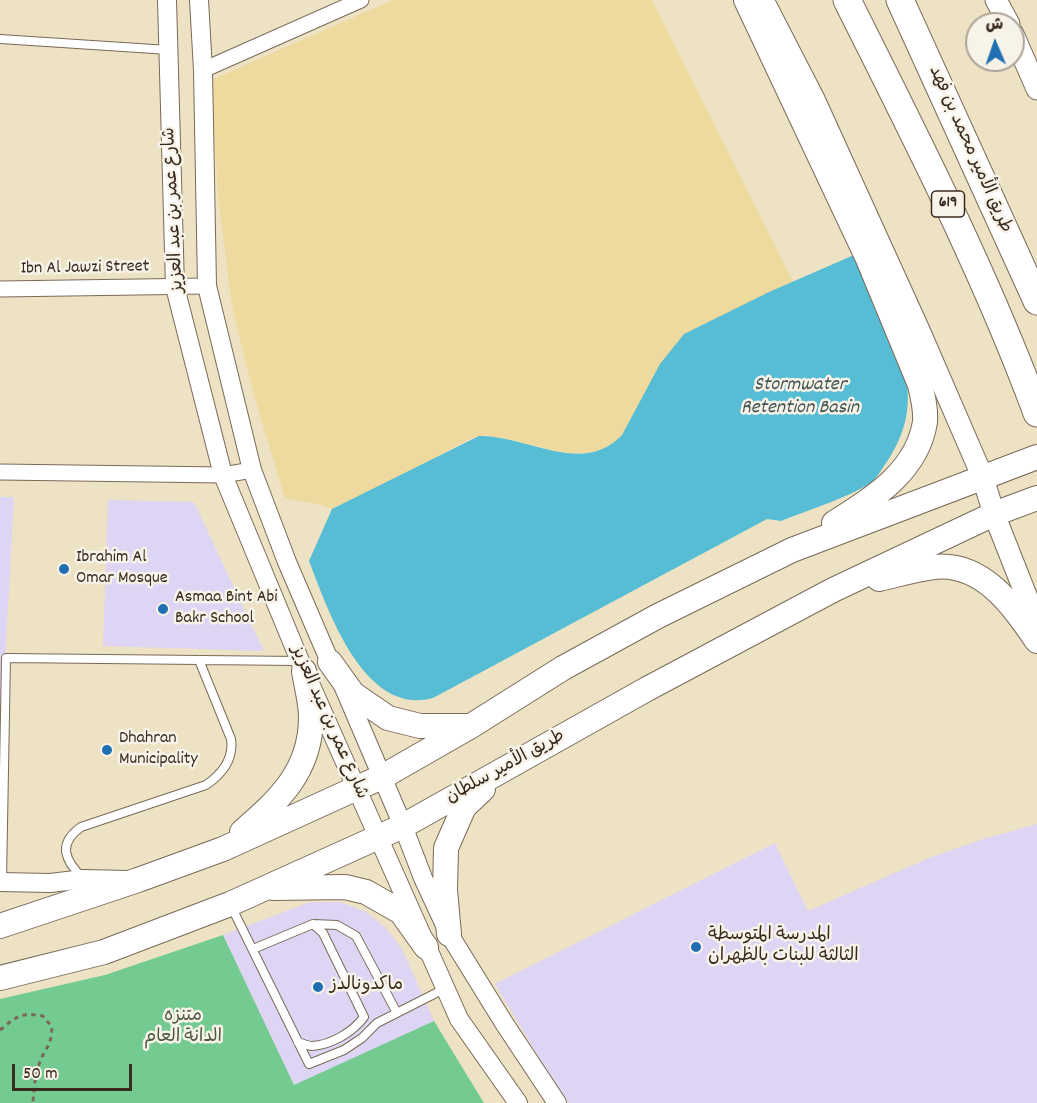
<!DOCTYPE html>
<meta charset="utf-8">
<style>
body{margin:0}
#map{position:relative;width:1037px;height:1103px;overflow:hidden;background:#ede2c3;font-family:Dekko,"Playpen Sans Arabic",sans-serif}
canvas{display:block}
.north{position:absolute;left:965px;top:12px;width:60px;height:60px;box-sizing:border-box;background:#f7f3e8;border:2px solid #aca397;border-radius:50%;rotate:358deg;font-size:16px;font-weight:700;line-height:24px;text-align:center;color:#3b2a1e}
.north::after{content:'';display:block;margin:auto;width:21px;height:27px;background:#1f6fb2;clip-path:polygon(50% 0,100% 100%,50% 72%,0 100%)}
.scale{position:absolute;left:12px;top:1064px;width:120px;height:27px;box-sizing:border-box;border:3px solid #3b2a1e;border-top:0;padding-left:8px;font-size:18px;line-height:21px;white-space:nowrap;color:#3b2a1e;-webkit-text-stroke:4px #f7f3e8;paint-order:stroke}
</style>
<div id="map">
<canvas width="1037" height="1103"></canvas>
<div class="north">ش</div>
<div class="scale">50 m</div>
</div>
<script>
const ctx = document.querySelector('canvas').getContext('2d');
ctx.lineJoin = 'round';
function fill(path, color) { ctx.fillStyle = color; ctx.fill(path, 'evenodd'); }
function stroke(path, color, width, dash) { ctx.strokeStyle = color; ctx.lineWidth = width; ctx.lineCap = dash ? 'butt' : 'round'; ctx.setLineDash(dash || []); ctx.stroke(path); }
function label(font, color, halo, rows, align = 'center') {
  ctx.font = font + ' Dekko,"Playpen Sans Arabic",sans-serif'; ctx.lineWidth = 5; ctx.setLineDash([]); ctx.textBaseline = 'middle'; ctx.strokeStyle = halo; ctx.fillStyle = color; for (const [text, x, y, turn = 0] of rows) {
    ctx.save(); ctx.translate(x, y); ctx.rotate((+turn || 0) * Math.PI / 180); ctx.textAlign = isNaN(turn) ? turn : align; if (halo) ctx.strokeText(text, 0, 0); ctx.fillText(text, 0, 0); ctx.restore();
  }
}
fill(new Path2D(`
 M 0,497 L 14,497 L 0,755 Z
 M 108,500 L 194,502 L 264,651 L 103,646 Z
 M 1037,824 L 1037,1103 L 569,1103 L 541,1061 L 495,984 L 775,843 L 808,911 L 929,858 L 980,840 Z
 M 310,902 L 340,902 L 366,912 L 386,928 L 402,949 L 434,1021 L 294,1086 L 223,935 Z`), '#ded5f5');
fill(new Path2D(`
 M 223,935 L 294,1085 L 434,1021 L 484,1103 L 0,1103 L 0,999 L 105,975 Z`), '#74cb91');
fill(new Path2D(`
 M 393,0 L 652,0 L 793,281 L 684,334 L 622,435 C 583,476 528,435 482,436 C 470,436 454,448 444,453 C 407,472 370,491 332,509 C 317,502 302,502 285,498 L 254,396 L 233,312 L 218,197 L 211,80 Z`), '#eeda9e');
fill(new Path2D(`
 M 854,255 L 907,382 C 910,411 905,432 890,457 C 885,464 880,473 874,480 C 859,494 803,512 781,521 L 767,519 L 433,698 C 364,717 328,610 309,561 L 332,509 L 479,436 C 526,435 583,477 622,435 L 660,364 L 684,334 L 769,292 Z`), '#56bdd4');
const service = new Path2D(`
 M 0,39 L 169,50
 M 83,878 C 65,861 57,844 81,827 L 206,785 C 222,774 234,759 231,739 L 199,660
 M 2,881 L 6,658 L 298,661
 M 232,908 L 309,1064 L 344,1050 L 362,1038 L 377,1023 L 444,989
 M 253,949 L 313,924 L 337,925 L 356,936 L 397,1013
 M 298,1042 C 302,1043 307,1046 312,1046 C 331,1045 353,1032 364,1017 L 323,933 L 313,924`);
const minor = new Path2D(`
 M 203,70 L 361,0
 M 0,289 L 207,286
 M 0,472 L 223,475 L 252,470`);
const tertiary = new Path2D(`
 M 167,0 L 175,287 L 223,475 L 300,661 L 459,1019 L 518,1103
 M 199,0 L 203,70 L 207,286 L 252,470 L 287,562 L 330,662 L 339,676 L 403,826 L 423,878 L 449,934 L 504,1023 L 557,1103
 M 0,882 L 50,883 L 84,879 L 127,880`);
const secondary = new Path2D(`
 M 763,0 L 814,99 L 919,330 L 983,478 L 994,514 L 1037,623
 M 996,0 L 1009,24
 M 1013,34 L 1037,89`);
const primary = new Path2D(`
 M 746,0 L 868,259 L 920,385 C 923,397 926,409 925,422 C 917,472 873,498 834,523
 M 879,579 C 897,575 916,569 934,567 C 983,562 1013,606 1037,641
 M 330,662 L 353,694 L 388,718 L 420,726 L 469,726
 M 242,832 C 279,800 311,771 311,717 C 311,702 306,685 304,671
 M 273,888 L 345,887 L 366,892 L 401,912 L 426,947
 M 0,926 L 138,880 L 223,849 L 357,788 L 382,777 L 471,726 L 563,668 L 658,616 L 792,550 L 1037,457
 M 449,934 L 445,890 L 446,848 L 464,807 L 483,789
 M 0,978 L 104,952 L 230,904 L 403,826 L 647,689 L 833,590 L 994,514 L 1037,498`);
const motorway = new Path2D(`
 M 847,0 C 915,136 984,270 1037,413
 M 900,0 L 1037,301`);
stroke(service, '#796a58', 10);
stroke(minor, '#796a58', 17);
stroke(tertiary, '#796a58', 20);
stroke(secondary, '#796a58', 23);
stroke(primary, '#796a58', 26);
stroke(motorway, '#796a58', 29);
stroke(new Path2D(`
 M 0,1030 C 17,1016 21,1012 43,1016 L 52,1027 C 51,1046 48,1044 41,1059 C 35,1074 34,1087 33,1103`), '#796a58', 3, [4.5, 4.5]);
stroke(service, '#fff', 8);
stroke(minor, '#fff', 15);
stroke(tertiary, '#fff', 18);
stroke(secondary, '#fff', 21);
stroke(primary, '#fff', 24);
stroke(motorway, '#fff', 27);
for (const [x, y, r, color] of [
 [64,569,6,"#1f6fb2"],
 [163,609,6,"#1f6fb2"],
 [107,750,6,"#1f6fb2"],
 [696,947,6,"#1f6fb2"],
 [318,987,6,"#1f6fb2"]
]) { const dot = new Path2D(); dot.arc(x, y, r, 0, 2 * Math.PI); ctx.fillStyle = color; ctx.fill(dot); stroke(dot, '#f7f3e8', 2); }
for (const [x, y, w] of [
 [948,204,33]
]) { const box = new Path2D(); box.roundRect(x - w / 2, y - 13, w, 26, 4.5); ctx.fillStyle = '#f7f3e8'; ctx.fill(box); stroke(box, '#3b2a1e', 1.5); }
label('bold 16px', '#3b2a1e', null, [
 ["619",948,204]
]);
label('18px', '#3b2a1e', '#f7f3e8', [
 ["طريق الأمير محمد بن فهد",969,150,66],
 ["شارع عمر بن عبد العزيز",175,210,-93],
 ["Ibn Al Jawzi Street",85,269,-1],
 ["شارع عمر بن عبد العزيز",328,723,66],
 ["طريق الأمير سلطان",506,768,-29]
]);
label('18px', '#3b2a1e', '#f7f3e8', [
 ["Ibrahim Al",76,559],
 ["Omar Mosque",76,580],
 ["Asmaa Bint Abi",175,599],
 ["Bakr School",175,620],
 ["Dhahran",119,740],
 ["Municipality",119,761],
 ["المدرسة المتوسطة",708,937],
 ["الثالثة للبنات بالظهران",708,958],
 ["ماكدونالدز",330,987]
], 'left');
label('18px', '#4c5a40', '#f7f3e8', [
 ["متنزه",183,1018],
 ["الدانة العام",183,1039]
]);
label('italic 20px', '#435655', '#f7f3e8', [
 ["Stormwater",800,386],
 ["Retention Basin",800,409]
]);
</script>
